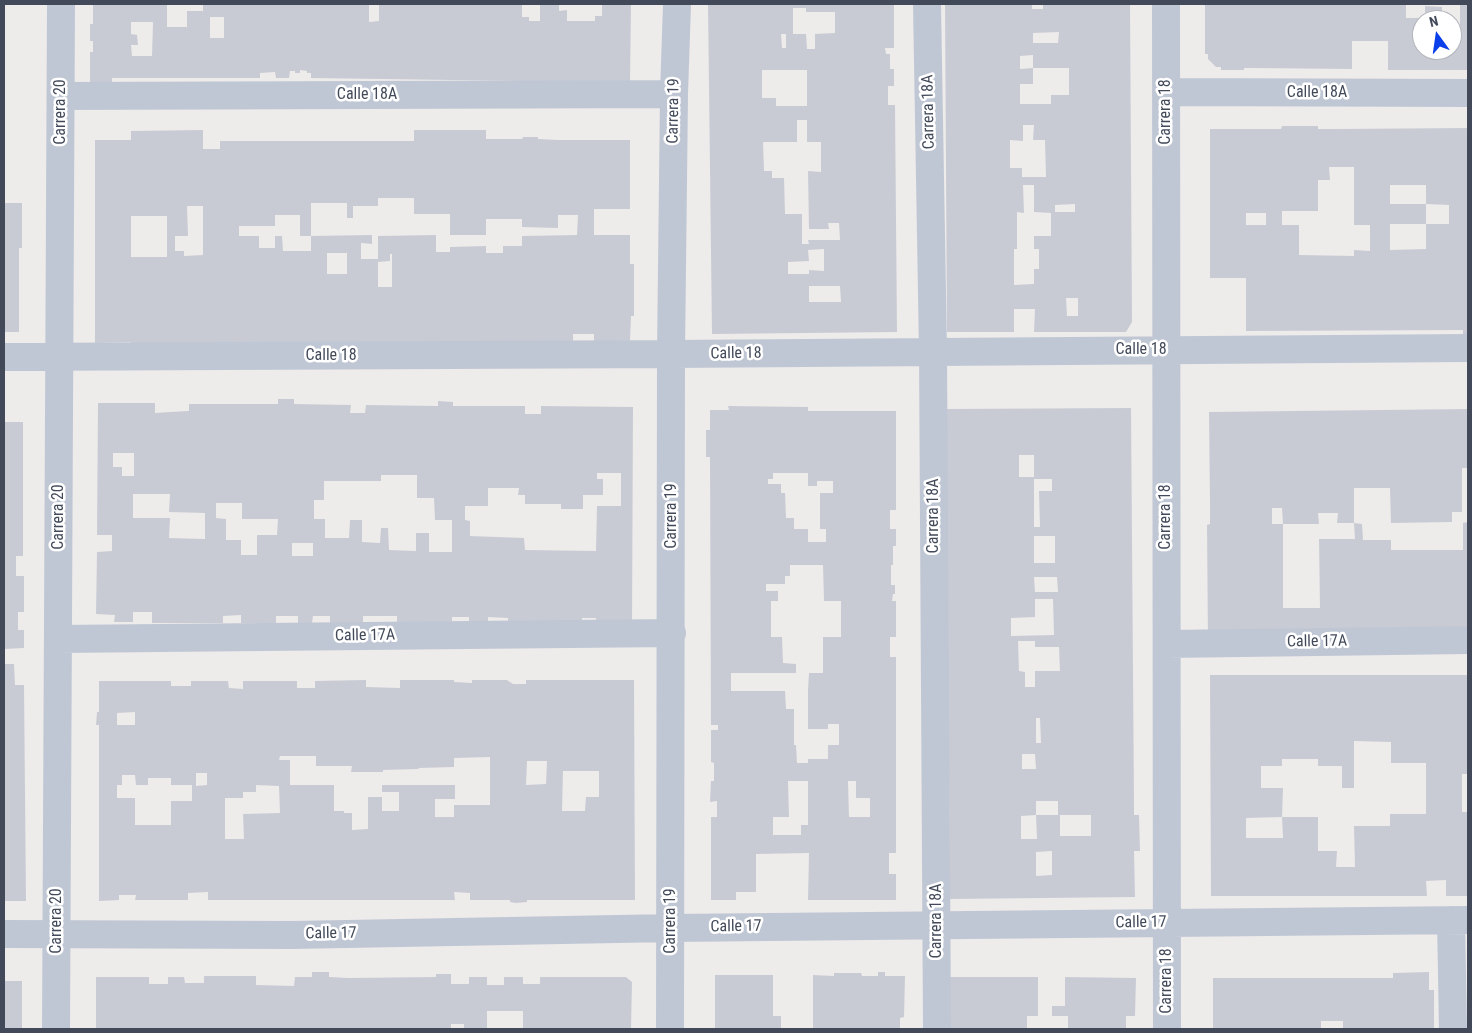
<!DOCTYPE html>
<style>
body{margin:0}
#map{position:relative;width:1472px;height:1033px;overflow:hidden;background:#eeebeb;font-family:"Roboto Condensed",sans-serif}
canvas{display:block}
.frame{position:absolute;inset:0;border:5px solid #424a5a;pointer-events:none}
.north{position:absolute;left:1412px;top:10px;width:50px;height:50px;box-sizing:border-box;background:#fff;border:1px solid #b3b7bd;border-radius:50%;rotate:346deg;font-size:14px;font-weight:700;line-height:20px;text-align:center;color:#424a5a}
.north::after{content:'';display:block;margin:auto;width:18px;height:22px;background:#0a3fe9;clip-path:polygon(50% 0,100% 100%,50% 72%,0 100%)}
</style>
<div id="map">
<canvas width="1472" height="1033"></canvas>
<div class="frame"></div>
<div class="north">N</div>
</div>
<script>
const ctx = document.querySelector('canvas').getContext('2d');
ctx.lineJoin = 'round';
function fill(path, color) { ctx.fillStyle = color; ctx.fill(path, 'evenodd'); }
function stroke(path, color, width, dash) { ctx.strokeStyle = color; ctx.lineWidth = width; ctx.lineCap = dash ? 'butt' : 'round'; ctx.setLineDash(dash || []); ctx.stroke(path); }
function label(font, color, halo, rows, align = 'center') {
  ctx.font = font + ' "Roboto Condensed",sans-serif'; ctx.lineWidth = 5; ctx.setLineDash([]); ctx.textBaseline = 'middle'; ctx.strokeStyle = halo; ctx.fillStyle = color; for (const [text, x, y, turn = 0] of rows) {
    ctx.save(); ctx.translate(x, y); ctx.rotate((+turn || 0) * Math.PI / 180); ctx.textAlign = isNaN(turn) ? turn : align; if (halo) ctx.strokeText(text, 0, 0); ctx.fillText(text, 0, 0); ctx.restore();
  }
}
fill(new Path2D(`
 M 93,4 L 167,4 L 167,27 L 187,27 L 187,11 L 203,11 L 203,4 L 369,4 L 369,22 L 379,21 L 379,4 L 522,4 L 522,17 L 529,17 L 529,21 L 540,21 L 540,5 L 559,5 L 559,11 L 567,10 L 567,21 L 595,21 L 595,16 L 602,16 L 602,4 L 631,4 L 630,81 L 523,89 L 522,81 L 311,78 L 311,73 L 307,73 L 307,71 L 300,70 L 300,73 L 295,73 L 295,71 L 290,71 L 289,78 L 276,78 L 275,72 L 260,73 L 260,78 L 112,78 L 112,83 L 90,83 L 90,52 L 93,52 L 93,41 L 90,41 L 90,24 L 93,24 ZM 210,17 L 224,17 L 224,38 L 210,38 ZM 131,22 L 153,22 L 152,56 L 132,56 L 131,45 L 138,45 L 137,35 L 131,34 Z
 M 708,4 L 894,4 L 894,48 L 885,48 L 886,54 L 890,54 L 890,69 L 894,69 L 894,86 L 888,86 L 888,105 L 895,105 L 897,332 L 712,334 ZM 793,8 L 806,8 L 806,12 L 835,12 L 835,33 L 815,34 L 815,49 L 807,49 L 806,34 L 793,34 ZM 781,34 L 786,34 L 786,48 L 782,48 ZM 762,70 L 807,70 L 807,106 L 776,106 L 776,98 L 762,98 ZM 797,120 L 807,120 L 807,142 L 821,142 L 821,172 L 808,171 L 809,229 L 829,229 L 828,223 L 839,223 L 840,240 L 808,240 L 809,244 L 802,244 L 802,214 L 785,214 L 784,178 L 772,178 L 772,171 L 764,171 L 763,142 L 797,142 ZM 824,249 L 824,271 L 809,270 L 809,274 L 788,274 L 788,262 L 809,261 L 808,250 ZM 809,286 L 840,286 L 841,302 L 809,302 Z
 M 945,4 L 1032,4 L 1032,9 L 1043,9 L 1043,4 L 1130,4 L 1132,322 L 1126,332 L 1034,332 L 1035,309 L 1014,309 L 1014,332 L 947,332 ZM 1059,32 L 1058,43 L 1033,43 L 1033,33 ZM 1033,55 L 1033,68 L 1020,69 L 1020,56 ZM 1033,68 L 1069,68 L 1069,95 L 1051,95 L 1051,104 L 1020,104 L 1020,84 L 1033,84 ZM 1023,125 L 1034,125 L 1033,140 L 1045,140 L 1046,177 L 1022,177 L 1022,168 L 1010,168 L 1010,140 L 1023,141 ZM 1023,185 L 1034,185 L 1034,212 L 1051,213 L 1051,236 L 1034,236 L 1034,249 L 1039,249 L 1039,269 L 1034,269 L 1034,284 L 1014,285 L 1014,249 L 1017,249 L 1017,212 L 1024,213 ZM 1075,204 L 1075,212 L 1055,212 L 1055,205 ZM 1066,298 L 1078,298 L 1078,316 L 1067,316 Z
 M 1205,4 L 1406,4 L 1406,18 L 1425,18 L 1425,6 L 1442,7 L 1442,20 L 1422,20 L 1422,50 L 1452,50 L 1452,27 L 1460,27 L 1460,4 L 1468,4 L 1468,70 L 1388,70 L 1388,41 L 1352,41 L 1352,69 L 1252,68 L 1244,68 L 1244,70 L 1221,70 L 1221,67 L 1216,67 L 1208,59 L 1208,54 L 1205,54 Z
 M 1282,126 L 1318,126 L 1318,129 L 1336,129 L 1468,128 L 1468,334 L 1463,334 L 1463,330 L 1246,331 L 1246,278 L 1210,278 L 1210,129 L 1281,129 ZM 1329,167 L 1354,167 L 1354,225 L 1370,225 L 1370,251 L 1354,250 L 1354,256 L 1299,255 L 1299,225 L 1282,225 L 1282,211 L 1318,211 L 1318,180 L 1330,180 ZM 1390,185 L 1426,185 L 1426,204 L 1390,204 ZM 1426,204 L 1449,205 L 1449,224 L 1426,224 L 1426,249 L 1390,250 L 1390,224 L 1426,224 ZM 1246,213 L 1266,213 L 1266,225 L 1246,225 Z
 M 203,130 L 203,149 L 220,149 L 220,141 L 414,141 L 414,130 L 486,130 L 486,139 L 522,139 L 523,137 L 538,137 L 538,139 L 558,140 L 630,140 L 630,209 L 594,209 L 594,235 L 630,235 L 630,264 L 634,264 L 634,316 L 631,316 L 630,341 L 594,341 L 594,334 L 573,334 L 573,341 L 131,346 L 131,342 L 95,343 L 95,140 L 131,140 L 131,131 ZM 378,198 L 414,198 L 414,214 L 450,214 L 450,235 L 486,235 L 486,219 L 522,219 L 522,227 L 558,228 L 558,215 L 578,215 L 577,235 L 522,236 L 522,246 L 503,246 L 503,253 L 486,253 L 486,246 L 450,247 L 450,252 L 436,252 L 436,235 L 378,236 L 378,259 L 361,259 L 361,243 L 372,244 L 372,235 L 311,236 L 311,251 L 283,251 L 282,236 L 275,236 L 275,248 L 259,248 L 259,236 L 239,236 L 239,226 L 275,226 L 275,215 L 300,215 L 300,236 L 311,236 L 311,203 L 347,203 L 347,218 L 353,218 L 353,206 L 378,206 ZM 187,206 L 203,206 L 203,255 L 184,256 L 184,251 L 175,251 L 175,236 L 188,236 ZM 131,216 L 167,216 L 167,257 L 131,257 ZM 327,253 L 347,253 L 347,274 L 327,274 ZM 390,254 L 392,254 L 392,287 L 378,287 L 378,262 L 390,261 Z
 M 4,203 L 22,203 L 22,248 L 19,248 L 19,332 L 4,332 Z
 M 278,399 L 294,399 L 294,404 L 351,405 L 350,413 L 365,413 L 366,405 L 438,406 L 438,401 L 453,402 L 453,406 L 525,406 L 525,414 L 541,414 L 541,406 L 633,407 L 632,626 L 596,625 L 596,618 L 582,618 L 582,625 L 508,625 L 508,618 L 488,617 L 488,628 L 469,628 L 469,617 L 452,617 L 452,624 L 397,624 L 397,616 L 363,616 L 363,624 L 330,624 L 330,616 L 313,616 L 312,623 L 298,623 L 298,616 L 276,616 L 276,623 L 241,623 L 241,615 L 223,616 L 223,623 L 152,623 L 152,612 L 133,612 L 133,622 L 114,622 L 115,615 L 96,614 L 97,552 L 112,551 L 112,535 L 97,535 L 98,403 L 155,403 L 155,413 L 170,412 L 189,411 L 189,404 L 278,404 ZM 113,453 L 134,453 L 134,476 L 122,476 L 122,467 L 113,467 ZM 597,473 L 621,473 L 621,506 L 597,506 L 596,551 L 525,550 L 524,538 L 470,536 L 470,521 L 465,520 L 465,506 L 488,506 L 488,488 L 519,488 L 518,495 L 525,495 L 525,504 L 561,504 L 561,509 L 583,509 L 583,495 L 603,495 L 603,479 L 597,479 ZM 381,475 L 417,475 L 417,498 L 434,498 L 435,520 L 452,520 L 452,552 L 429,552 L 429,533 L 416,533 L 416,551 L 389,550 L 388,528 L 381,528 L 380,543 L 362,542 L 362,520 L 350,520 L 349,538 L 325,538 L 325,519 L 314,519 L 314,500 L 324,500 L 324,481 L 381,481 ZM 133,494 L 170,494 L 169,512 L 205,513 L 205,539 L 169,538 L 170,518 L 133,518 ZM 216,503 L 242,503 L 242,519 L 278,519 L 277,535 L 257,535 L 257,555 L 241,555 L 241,540 L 226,540 L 226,519 L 216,518 ZM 292,543 L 313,543 L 313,556 L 292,556 Z
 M 728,406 L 808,407 L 808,411 L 896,411 L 896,510 L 890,510 L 890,529 L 896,529 L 896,546 L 893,546 L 893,565 L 891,565 L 891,585 L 895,585 L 895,594 L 893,594 L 892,601 L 896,601 L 896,637 L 890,637 L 890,657 L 896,657 L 896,853 L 889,853 L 889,874 L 896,874 L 896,900 L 808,900 L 809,853 L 756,854 L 756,892 L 736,892 L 736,900 L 711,900 L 711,817 L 717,817 L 717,801 L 710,802 L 711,781 L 714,781 L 714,763 L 711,762 L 711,730 L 718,730 L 718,725 L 711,725 L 710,457 L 706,457 L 706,430 L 710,430 L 710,410 L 729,410 ZM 773,473 L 808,473 L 808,486 L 817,486 L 817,481 L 833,481 L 833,493 L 820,493 L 820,529 L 826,529 L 826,542 L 808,542 L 808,529 L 794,529 L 794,518 L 786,518 L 785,493 L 781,493 L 781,484 L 768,484 L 768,479 L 773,479 ZM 790,565 L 823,565 L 824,601 L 841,601 L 841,637 L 823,637 L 823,673 L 809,673 L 808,690 L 808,729 L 828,729 L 828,724 L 839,724 L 839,745 L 828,745 L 828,759 L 808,759 L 808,763 L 797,763 L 796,745 L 794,745 L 794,709 L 786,709 L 785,691 L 731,691 L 731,673 L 796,673 L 796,664 L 783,663 L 782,637 L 771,637 L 771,601 L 778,601 L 778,591 L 766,591 L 766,584 L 785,584 L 785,576 L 790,576 ZM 788,781 L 808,781 L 808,825 L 801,825 L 801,835 L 773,835 L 773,817 L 789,817 ZM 848,781 L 856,781 L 856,798 L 870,798 L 870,817 L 849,817 Z
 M 1131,408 L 1134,803 L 1134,815 L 1139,815 L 1140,851 L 1134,851 L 1135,897 L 950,899 L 946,409 ZM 1019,455 L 1034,455 L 1034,477 L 1019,477 ZM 1034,479 L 1052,479 L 1052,491 L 1039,491 L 1040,527 L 1034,527 ZM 1034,536 L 1055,536 L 1055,563 L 1034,563 ZM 1034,577 L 1057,577 L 1058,592 L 1035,592 ZM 1035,599 L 1053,599 L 1054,635 L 1011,636 L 1011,618 L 1035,617 ZM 1018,641 L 1035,641 L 1035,647 L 1059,647 L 1060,671 L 1035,671 L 1035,687 L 1025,687 L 1025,672 L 1019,671 ZM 1036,718 L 1040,718 L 1041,743 L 1036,743 ZM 1022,754 L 1035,754 L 1036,769 L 1022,769 ZM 1036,801 L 1058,801 L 1058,815 L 1036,815 L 1037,839 L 1021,839 L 1021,816 L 1036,815 ZM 1060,815 L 1091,815 L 1091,836 L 1060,836 ZM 1052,851 L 1052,875 L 1036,876 L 1036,852 Z
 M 1468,409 L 1468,468 L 1462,468 L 1462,512 L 1452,512 L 1452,522 L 1391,523 L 1390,488 L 1354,488 L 1354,523 L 1362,524 L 1363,540 L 1391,540 L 1391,550 L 1463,550 L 1463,523 L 1468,522 L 1468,637 L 1208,642 L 1207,525 L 1210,524 L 1210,504 L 1209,412 ZM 1272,508 L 1282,508 L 1283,524 L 1319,524 L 1318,513 L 1338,513 L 1337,523 L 1354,523 L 1355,539 L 1319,539 L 1320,608 L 1283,608 L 1283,524 L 1272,524 Z
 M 4,422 L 23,422 L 23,556 L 16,556 L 16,576 L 24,576 L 24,612 L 18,612 L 18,630 L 24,630 L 24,648 L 4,649 Z
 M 4,664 L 14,664 L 15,685 L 24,685 L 26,901 L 4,901 Z
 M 1210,675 L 1468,675 L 1468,774 L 1462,774 L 1462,812 L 1468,812 L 1468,896 L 1446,896 L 1446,880 L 1426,881 L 1427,896 L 1211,896 ZM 1354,741 L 1391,742 L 1391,763 L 1426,763 L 1426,814 L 1390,814 L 1390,826 L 1354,826 L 1355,867 L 1336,867 L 1337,851 L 1318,851 L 1318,817 L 1282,817 L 1283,838 L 1246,838 L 1246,818 L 1282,817 L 1283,788 L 1261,788 L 1261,766 L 1282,766 L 1282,759 L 1318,759 L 1318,766 L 1342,766 L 1342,788 L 1354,788 Z
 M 366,680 L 366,687 L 400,688 L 400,680 L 454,680 L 454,682 L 472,683 L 472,680 L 507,680 L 513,684 L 526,684 L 526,680 L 634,680 L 635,900 L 527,900 L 527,902 L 516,903 L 510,902 L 510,900 L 470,900 L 470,893 L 454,892 L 455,900 L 208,900 L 208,892 L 188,893 L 188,900 L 135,900 L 136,895 L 119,895 L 119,900 L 99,901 L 99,725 L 96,725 L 97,712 L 99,712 L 99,681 L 171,681 L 171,686 L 191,686 L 191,681 L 228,681 L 229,688 L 243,689 L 243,681 L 297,681 L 297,688 L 315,688 L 315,681 ZM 135,712 L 135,725 L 117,725 L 117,713 ZM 280,756 L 316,756 L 316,766 L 352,766 L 351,772 L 383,772 L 383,770 L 418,769 L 419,768 L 454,767 L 454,758 L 490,757 L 490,805 L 454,805 L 454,817 L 435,817 L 435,799 L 455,799 L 455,785 L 382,785 L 382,792 L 399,792 L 399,811 L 382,811 L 382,797 L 368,797 L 368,829 L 352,830 L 352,813 L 344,813 L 344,811 L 334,811 L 334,785 L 290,785 L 290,760 L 279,760 ZM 527,761 L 547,761 L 546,784 L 526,785 ZM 563,771 L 599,771 L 599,797 L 586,797 L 585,811 L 562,811 ZM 196,773 L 207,773 L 207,785 L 196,786 ZM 122,775 L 135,775 L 136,785 L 148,785 L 148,778 L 171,778 L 171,785 L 192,785 L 192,801 L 171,801 L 171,825 L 135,825 L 135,798 L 117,798 L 117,785 L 122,785 ZM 256,785 L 279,786 L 280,813 L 243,814 L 244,839 L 225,839 L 225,798 L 243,798 L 243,792 L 256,792 Z
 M 312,972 L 329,972 L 329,977 L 348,978 L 436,977 L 436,974 L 451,974 L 451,984 L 469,984 L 469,977 L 487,977 L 487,985 L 504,985 L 504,977 L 523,977 L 523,984 L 540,984 L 540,977 L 626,977 L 632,982 L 631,1029 L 523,1029 L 523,1011 L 487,1011 L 487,1029 L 464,1029 L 464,1024 L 451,1024 L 451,1029 L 96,1029 L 96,977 L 149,977 L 149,984 L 168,984 L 168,977 L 184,977 L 185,983 L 204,983 L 204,976 L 256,976 L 256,985 L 294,986 L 295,977 L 312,977 Z
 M 878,972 L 885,972 L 885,976 L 905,976 L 904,1017 L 900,1018 L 900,1029 L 813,1029 L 813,975 L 834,976 L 834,973 L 861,973 L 862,976 L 878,976 Z
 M 1429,972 L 1429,990 L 1434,990 L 1434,1029 L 1343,1029 L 1343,1021 L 1321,1021 L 1321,1029 L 1213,1029 L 1213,978 L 1393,978 L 1393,973 Z
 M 715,975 L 773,975 L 773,1016 L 781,1016 L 781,1029 L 715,1029 Z
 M 950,977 L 1038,977 L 1038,1016 L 1027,1016 L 1027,1029 L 950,1029 Z
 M 1065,977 L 1136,978 L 1135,1016 L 1126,1016 L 1126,1029 L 1068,1029 L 1068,1016 L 1052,1016 L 1052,1006 L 1065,1006 Z
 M 4,981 L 22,981 L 22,1029 L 4,1029 Z`), '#c9cbd4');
stroke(new Path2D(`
 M 927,4 L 933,351 L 937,1029
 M 1166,4 L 1167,1029
 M 1166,92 L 1468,93
 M 61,96 L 674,94
 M 4,357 L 671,354 L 1468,348
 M 58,639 L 672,633
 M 1167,644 L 1468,640
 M 1451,920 L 1453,1029
 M 4,934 L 292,935 L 671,928 L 1468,920
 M 56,1029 L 61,4
 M 670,1029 L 671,354 L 674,94 L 677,4`), '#c0c7d4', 28);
label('16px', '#424a5a', '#fff', [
 ["Calle 18A",1317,93],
 ["Calle 18A",367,95],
 ["Carrera 19",674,111,-89],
 ["Carrera 20",61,112,-90],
 ["Carrera 18A",929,112,-91],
 ["Carrera 18",1166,112,-90],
 ["Calle 18",1141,350],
 ["Calle 18",736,354,-1],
 ["Calle 18",331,356],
 ["Carrera 19",672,516,-90],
 ["Carrera 18A",934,516,-90],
 ["Carrera 20",59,517,-90],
 ["Carrera 18",1166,517,-90],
 ["Calle 17A",365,636,-1],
 ["Calle 17A",1317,642,-1],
 ["Carrera 20",57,921,-90],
 ["Carrera 19",671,921,-90],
 ["Carrera 18A",937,921,-90],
 ["Calle 17",1141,923,-1],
 ["Calle 17",736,927,-1],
 ["Calle 17",331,934,-1],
 ["Carrera 18",1167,981,-90]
]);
</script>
